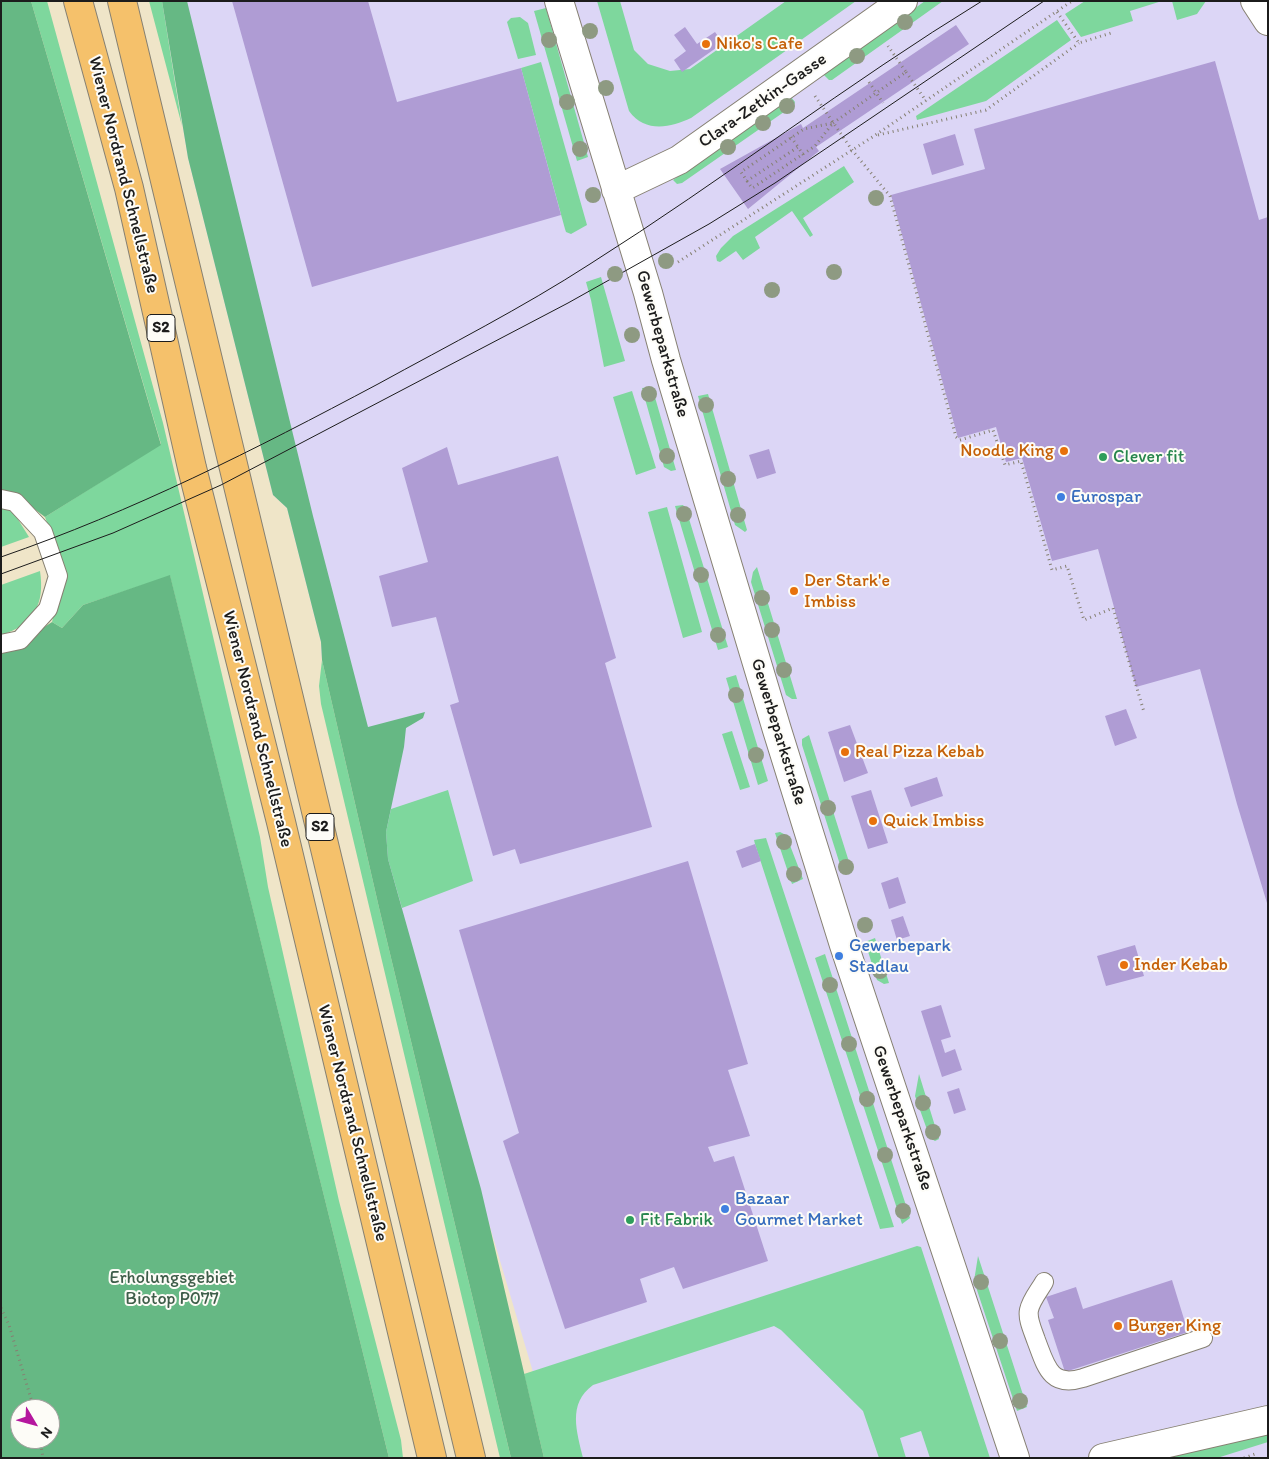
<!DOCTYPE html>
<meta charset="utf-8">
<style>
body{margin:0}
#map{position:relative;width:1269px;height:1459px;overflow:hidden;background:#efe5c8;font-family:Itim,sans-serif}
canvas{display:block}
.frame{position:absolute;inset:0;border:2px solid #1c1c1c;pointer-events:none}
.north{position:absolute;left:10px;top:1399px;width:50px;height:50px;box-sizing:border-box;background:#fdfcf7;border:1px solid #a3a29f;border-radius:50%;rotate:127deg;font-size:14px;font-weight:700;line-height:20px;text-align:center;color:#1c1c1c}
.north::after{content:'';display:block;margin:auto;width:18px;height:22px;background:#b5179e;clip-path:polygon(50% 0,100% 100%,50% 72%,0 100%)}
</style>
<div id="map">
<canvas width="1269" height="1459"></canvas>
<div class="frame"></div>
<div class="north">N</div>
</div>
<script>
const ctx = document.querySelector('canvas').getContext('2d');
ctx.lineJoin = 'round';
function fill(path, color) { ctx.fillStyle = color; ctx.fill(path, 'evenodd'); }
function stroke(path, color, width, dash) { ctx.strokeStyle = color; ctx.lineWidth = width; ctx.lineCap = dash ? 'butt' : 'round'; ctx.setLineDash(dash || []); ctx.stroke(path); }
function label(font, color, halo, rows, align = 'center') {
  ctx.font = font + ' Itim,sans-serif'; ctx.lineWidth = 4; ctx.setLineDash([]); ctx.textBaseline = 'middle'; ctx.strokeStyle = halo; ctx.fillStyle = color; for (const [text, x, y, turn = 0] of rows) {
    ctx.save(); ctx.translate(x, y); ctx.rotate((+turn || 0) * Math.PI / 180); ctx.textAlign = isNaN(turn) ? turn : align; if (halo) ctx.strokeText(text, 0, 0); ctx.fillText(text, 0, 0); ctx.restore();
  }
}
fill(new Path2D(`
 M 162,1 L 1268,1 L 1268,1458 L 562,1458 L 533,1372 L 322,660 L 321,642 L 287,508 L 273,495 L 188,158 Z`), '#dcd6f6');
fill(new Path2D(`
 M 31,1 L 47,1 L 163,423 L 260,837 L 268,887 L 339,1201 L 401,1440 L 403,1458 L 389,1458 L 170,576 L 83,605 L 62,628 L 52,622 L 65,574 L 45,517 L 161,444 Z
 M 149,1 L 162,1 L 182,126 Z
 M 597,1 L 620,1 L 634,50 L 648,64 L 670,71 L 690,69 L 786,1 L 856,1 L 691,118 C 670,128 645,133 629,111 Z
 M 925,1 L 943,1 L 832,80 L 829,80 L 823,74 Z
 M 1085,1 L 1162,1 L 1130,11 L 1133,21 L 1081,37 L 1065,14 Z
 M 1172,1 L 1206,1 L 1197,14 L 1177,20 Z
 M 546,8 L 588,157 L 577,161 L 534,11 Z
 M 520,17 L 528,23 L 536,55 L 518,59 L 507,22 L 511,18 Z
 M 1057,20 L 1071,40 L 986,101 L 917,120 L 916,116 Z
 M 541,62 L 587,225 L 571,234 L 566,232 L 565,229 L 521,68 Z
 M 791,97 L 795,102 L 794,105 L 682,183 L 677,184 L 673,180 Z
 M 844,166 L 854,182 L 803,218 L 813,235 L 810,237 L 792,211 L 755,237 L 760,248 L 743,260 L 736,251 L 720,262 L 717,261 L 716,256 L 721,248 L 733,236 Z
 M 601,277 L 625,361 L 604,367 L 591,300 L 586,282 Z
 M 652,387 L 676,470 L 671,471 L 664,467 L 642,388 Z
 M 632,391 L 656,468 L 636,475 L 613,397 Z
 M 708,394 L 747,530 L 745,532 L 735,525 L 698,396 Z
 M 683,505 L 686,509 L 728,647 L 718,650 L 675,506 Z
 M 1,506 L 14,513 L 29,537 L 1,547 Z
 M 667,507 L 702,632 L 683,638 L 648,512 Z
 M 757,567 L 797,699 L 792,699 L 786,695 L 751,582 L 753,572 Z
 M 40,571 C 45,604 34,625 1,635 L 1,585 Z
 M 322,660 L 380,912 L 511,1458 L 500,1458 L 321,704 L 319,686 Z
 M 736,675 L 768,781 L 758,785 L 726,678 Z
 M 732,731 L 750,787 L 740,790 L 722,734 Z
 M 809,735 L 850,865 L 848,872 L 843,874 L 802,745 L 802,739 Z
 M 448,790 L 473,881 L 402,908 L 388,859 L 386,832 L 391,809 Z
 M 780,832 L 786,835 L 803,879 L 792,884 L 775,833 Z
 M 766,838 L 894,1227 L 880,1229 L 755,844 L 754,840 Z
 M 875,938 L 889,983 L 884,984 L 877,980 L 865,942 Z
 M 825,954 L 910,1218 L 902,1224 L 815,958 Z
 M 919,1074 L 939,1139 L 935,1141 L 930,1138 L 915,1096 Z
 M 917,1246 L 921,1247 L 990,1458 L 930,1458 L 921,1431 L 900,1438 L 906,1458 L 879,1458 L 863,1411 L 781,1330 L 774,1326 L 593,1385 C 567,1404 577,1432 583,1458 L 544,1458 L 524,1374 Z
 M 978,1256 L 1027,1407 L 1017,1411 L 974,1281 Z
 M 1268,1430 L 1268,1442 L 1217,1458 L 1136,1458 Z`), '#7ed79d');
fill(new Path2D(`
 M 1,1 L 31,1 L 161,445 L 45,517 L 17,496 L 1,493 Z
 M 162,1 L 187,1 L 313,516 L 368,727 L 425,712 L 423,718 L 406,728 L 404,747 L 386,832 L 388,859 L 481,1189 L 544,1458 L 511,1458 L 380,912 L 322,660 L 321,642 L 287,508 L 273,495 L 188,158 Z
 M 170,575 L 389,1458 L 1,1458 L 1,648 L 19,644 L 52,622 L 62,628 L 83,605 ZM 20,1409 L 50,1409 L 50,1439 L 20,1439 Z`), '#66b884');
fill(new Path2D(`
 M 232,1 L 368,1 L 397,102 L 521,68 L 561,215 L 312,287 Z
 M 956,25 L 969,44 L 816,147 L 819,151 L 748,209 L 720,169 L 801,124 L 803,128 Z
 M 685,27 L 697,44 L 715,32 L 723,43 L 682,72 L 674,60 L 686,51 L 674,35 Z
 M 1215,61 L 1259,220 L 1268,217 L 1267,903 L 1237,804 L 1200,669 L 1136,687 L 1098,549 L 1052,561 L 1022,458 L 1006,462 L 996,427 L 958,438 L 891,195 L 985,169 L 974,129 Z
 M 955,134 L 964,165 L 932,175 L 923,144 Z
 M 447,447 L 458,485 L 558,456 L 616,658 L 605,663 L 652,827 L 520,864 L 515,849 L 493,856 L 450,705 L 459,702 L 436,617 L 392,627 L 379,576 L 428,562 L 402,468 Z
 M 769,449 L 776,473 L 757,479 L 749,455 Z
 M 1126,709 L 1137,738 L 1115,746 L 1105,716 Z
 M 850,725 L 868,773 L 844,782 L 828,732 Z
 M 937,777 L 943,796 L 911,807 L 904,788 Z
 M 871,790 L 888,843 L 868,849 L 851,796 Z
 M 755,844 L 761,861 L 742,868 L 736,851 Z
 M 688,861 L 748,1064 L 728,1070 L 750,1136 L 708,1147 L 714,1162 L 734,1156 L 768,1261 L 683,1289 L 674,1267 L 640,1279 L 647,1302 L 565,1329 L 503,1141 L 519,1133 L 459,930 Z
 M 898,877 L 906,903 L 889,909 L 881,883 Z
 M 903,916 L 910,936 L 897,940 L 891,920 Z
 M 1135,945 L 1144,976 L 1106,986 L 1097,956 Z
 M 941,1005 L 951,1037 L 941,1040 L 945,1053 L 955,1049 L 962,1070 L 942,1077 L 921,1011 Z
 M 959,1088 L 966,1110 L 954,1114 L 947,1092 Z
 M 1172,1280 L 1188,1332 L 1065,1372 L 1048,1320 L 1054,1318 L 1046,1297 L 1076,1287 L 1083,1309 Z`), '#af9cd4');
const lane = new Path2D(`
 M 1,499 L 15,502 L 43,532 L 58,576 L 48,609 L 20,640 L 1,644
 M 1044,1282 C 1039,1291 1031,1300 1029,1310 C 1027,1319 1033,1331 1036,1340 C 1046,1366 1050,1388 1083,1378 L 1203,1338`);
const street = new Path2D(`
 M 559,1 L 648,293 L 666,360 L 777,730 L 844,945 L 1015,1458
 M 1255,1 L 1268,21
 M 616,190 L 679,160 L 903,1
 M 1103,1458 L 1268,1420`);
const highway = new Path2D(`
 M 78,1 L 129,188 L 192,468 L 281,822 L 432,1458
 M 122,1 L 471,1458`);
stroke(lane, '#868072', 20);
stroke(street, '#868072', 30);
stroke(highway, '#868072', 30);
stroke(new Path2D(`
 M 1057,12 L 1079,43 L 1111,33
 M 906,72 L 926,101
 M 869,82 L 883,103
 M 815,96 L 852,150 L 890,196 L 956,437 L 960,440 L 993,430 L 1005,465 L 1021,461 L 1052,570 L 1067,566 L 1084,620 L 1113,608 L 1144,712
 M 833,123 L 906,72 L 888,46
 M 878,135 L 986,110 L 1079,43
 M 791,137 L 798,147
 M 747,181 L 752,188 L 754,187 L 809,150 L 815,146 L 833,123 L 804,129 L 741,172 L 747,181 L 798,147 L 804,156
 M 678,262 L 874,136 L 1072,1
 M 1,1308 L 9,1325 L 34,1409
 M 40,1439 L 43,1458
 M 1244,1458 L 1255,1454`), '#868072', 3, [1, 4]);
stroke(lane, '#fff', 18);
stroke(street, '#fff', 28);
stroke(highway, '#f5c16b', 28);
stroke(new Path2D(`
 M 1,557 C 134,511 254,450 378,384 C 449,345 522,308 590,264 C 723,180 848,83 982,1
 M 1,574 L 113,533 L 221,485 L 568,303 L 709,224 L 775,183 L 1044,1`), '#1c1c1c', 1);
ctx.fillStyle = '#8e9a82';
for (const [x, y] of [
 [905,22],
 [590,31],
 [549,40],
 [857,56],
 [606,88],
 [567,102],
 [787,106],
 [763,123],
 [728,147],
 [580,149],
 [593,195],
 [876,198],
 [666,261],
 [834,272],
 [615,274],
 [772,290],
 [632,335],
 [649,394],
 [706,405],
 [667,456],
 [728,479],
 [684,514],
 [738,515],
 [701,575],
 [762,598],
 [772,630],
 [718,635],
 [784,670],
 [736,695],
 [756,755],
 [828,808],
 [784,842],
 [846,867],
 [794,874],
 [865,925],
 [880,971],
 [830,985],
 [849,1044],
 [867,1099],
 [923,1103],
 [933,1132],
 [885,1155],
 [903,1211],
 [981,1282],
 [1000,1341],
 [1020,1401]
]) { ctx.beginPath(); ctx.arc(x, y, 8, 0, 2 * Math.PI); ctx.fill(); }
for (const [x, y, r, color] of [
 [706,44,5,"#e8710a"],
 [1064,451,5,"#e8710a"],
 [1103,457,5,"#2e9e5b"],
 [1061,497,5,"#3f7fe0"],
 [794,591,5,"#e8710a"],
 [845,752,5,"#e8710a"],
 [873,821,5,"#e8710a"],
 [839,956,5,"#3f7fe0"],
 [1124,965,5,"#e8710a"],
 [725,1209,5,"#3f7fe0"],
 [630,1220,5,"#2e9e5b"],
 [1118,1326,5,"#e8710a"]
]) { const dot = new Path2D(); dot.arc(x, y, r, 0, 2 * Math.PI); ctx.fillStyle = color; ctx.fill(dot); stroke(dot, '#fdfcf7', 2); }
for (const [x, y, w] of [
 [161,328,28],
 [320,827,28]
]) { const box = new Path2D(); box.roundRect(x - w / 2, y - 13.5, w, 27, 4); ctx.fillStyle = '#fdfcf7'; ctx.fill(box); stroke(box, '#1c1c1c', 1); }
label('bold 16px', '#1c1c1c', null, [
 ["S2",161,328],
 ["S2",320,827]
]);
label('18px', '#c56008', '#fdfcf7', [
 ["Niko's Cafe",716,44],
 ["Noodle King",1054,451,"right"],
 ["Der Stark'e",804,581],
 ["Imbiss",804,602],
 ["Real Pizza Kebab",855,752],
 ["Quick Imbiss",883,821],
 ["Inder Kebab",1134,965],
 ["Burger King",1128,1326]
], 'left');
label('18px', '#1c1c1c', '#fdfcf7', [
 ["Clara-Zetkin-Gasse",763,101,-35],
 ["Wiener Nordrand Schnellstraße",123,175,76],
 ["Gewerbeparkstraße",662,344,74],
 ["Wiener Nordrand Schnellstraße",257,729,76],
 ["Gewerbeparkstraße",778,732,73],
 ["Gewerbeparkstraße",902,1118,71],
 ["Wiener Nordrand Schnellstraße",352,1123,76]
]);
label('18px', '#27864d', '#fdfcf7', [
 ["Clever fit",1113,457],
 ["Fit Fabrik",640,1220]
], 'left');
label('18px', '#366cbe', '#fdfcf7', [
 ["Eurospar",1071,497],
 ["Gewerbepark",849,946],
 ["Stadlau",849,967],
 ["Bazaar",735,1199],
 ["Gourmet Market",735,1220]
], 'left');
label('18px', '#3e5d49', '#fdfcf7', [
 ["Erholungsgebiet",172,1278],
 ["Biotop P077",172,1299]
]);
</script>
